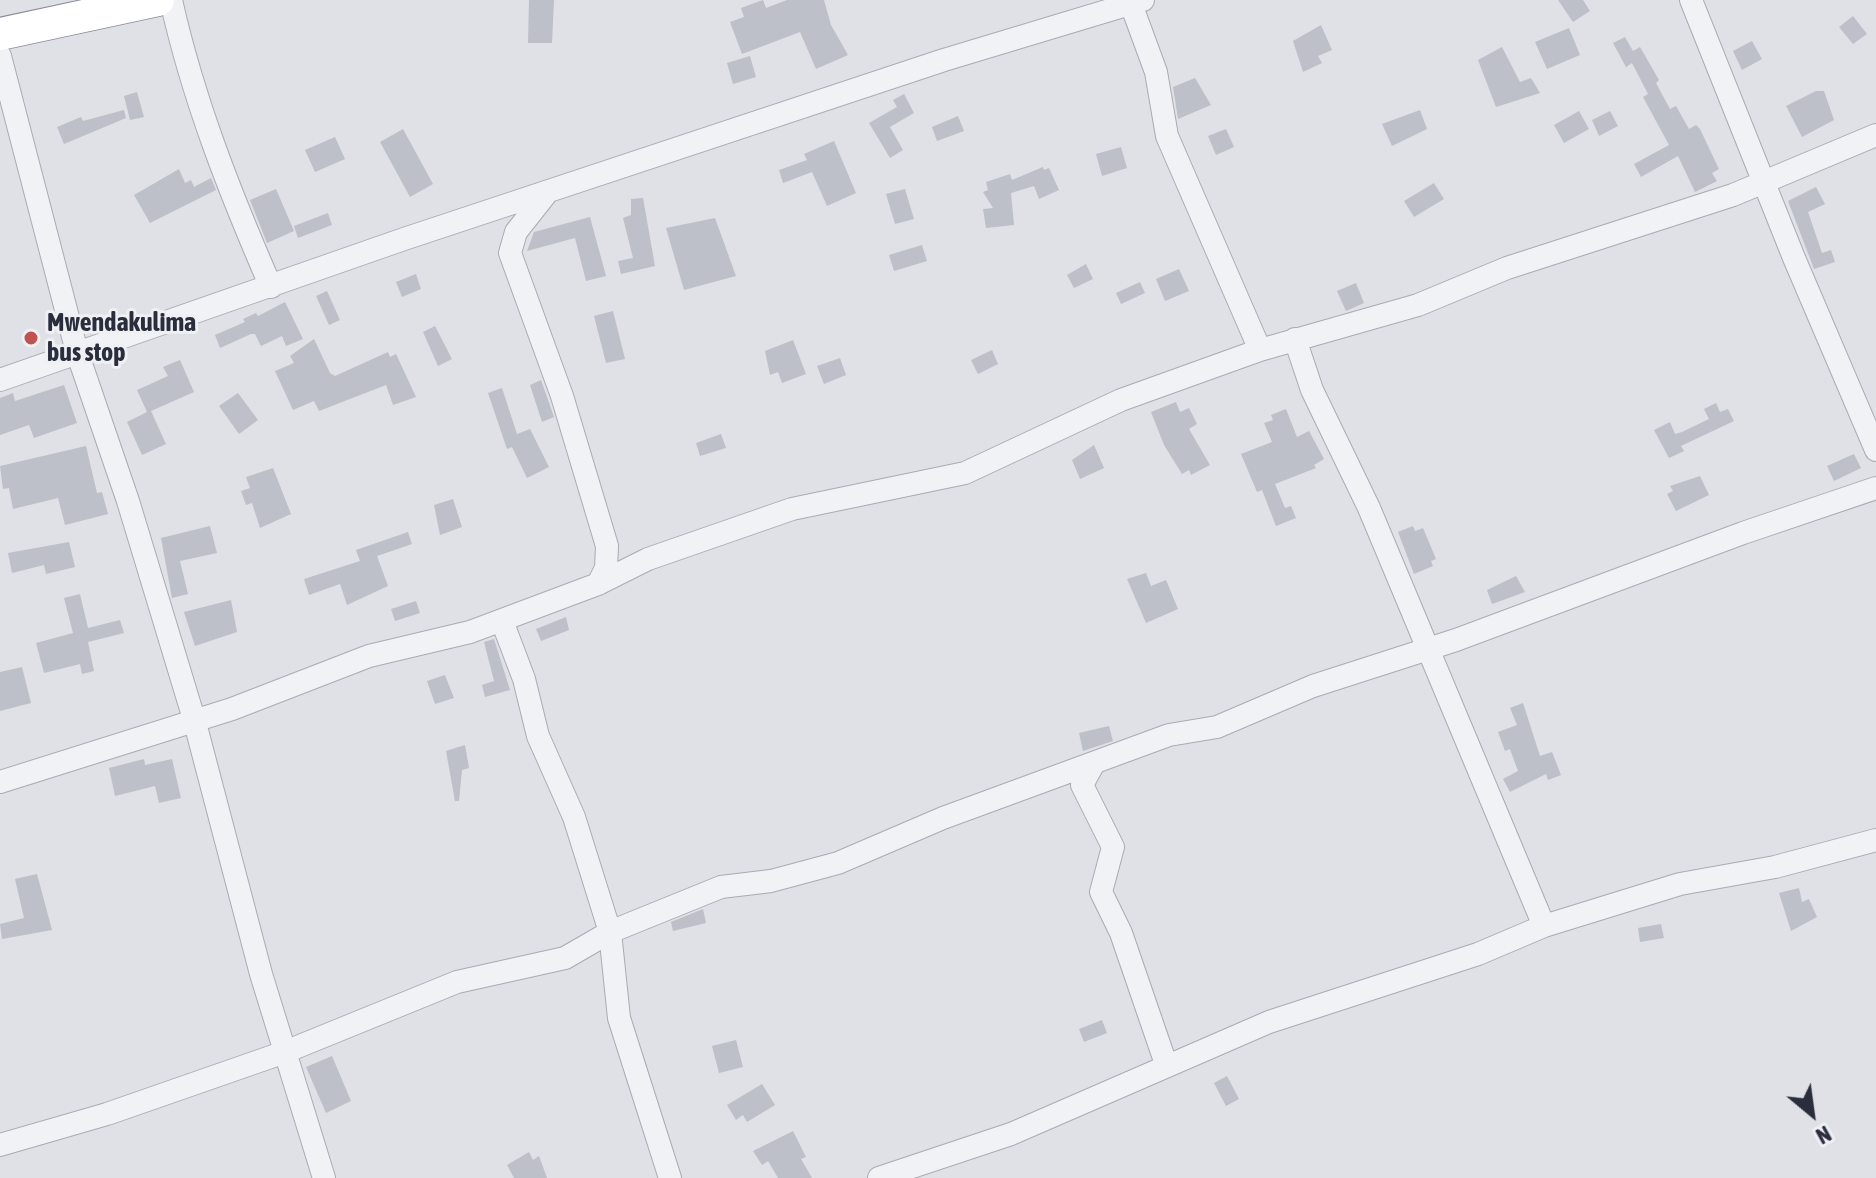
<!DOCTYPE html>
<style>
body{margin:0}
#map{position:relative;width:1876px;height:1178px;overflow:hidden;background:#dfe1e7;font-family:"Asap Condensed",sans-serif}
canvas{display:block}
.north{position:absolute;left:1772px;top:1074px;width:80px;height:80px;-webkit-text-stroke:6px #eef0f4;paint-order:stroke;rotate:151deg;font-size:22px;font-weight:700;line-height:32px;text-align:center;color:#292d3c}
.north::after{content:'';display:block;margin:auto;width:28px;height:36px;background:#292d3c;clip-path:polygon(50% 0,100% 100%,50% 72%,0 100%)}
</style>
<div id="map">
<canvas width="1876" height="1178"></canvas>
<div class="north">N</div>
</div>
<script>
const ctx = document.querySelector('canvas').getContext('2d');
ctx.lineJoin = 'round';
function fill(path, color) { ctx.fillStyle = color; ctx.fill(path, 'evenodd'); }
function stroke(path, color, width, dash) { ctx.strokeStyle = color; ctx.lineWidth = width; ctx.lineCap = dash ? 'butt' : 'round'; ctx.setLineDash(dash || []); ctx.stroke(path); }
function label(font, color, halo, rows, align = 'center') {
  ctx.font = font + ' "Asap Condensed",sans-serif'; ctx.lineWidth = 6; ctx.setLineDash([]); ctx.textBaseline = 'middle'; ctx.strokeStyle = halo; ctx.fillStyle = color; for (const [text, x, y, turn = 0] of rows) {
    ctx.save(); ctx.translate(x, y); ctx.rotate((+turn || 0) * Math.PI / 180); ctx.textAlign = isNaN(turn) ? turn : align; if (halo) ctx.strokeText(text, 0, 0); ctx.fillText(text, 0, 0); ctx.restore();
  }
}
fill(new Path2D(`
 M 529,0 L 554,0 L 552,43 L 528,43 Z
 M 763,0 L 766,8 L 787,0 L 824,0 L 831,25 L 848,55 L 816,69 L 800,32 L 742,54 L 730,22 L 744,17 L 741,8 Z
 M 1558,0 L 1583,0 L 1590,11 L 1573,22 Z
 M 1853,16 L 1867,34 L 1853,44 L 1839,27 Z
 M 1321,25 L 1332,50 L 1318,56 L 1322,63 L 1303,72 L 1293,41 Z
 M 1569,28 L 1580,55 L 1547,69 L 1535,42 Z
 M 1625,37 L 1633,51 L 1640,47 L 1659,80 L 1656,83 L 1670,109 L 1676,106 L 1689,129 L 1696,125 L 1700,129 L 1719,169 L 1712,173 L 1717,181 L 1695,192 L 1678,156 L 1641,177 L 1634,164 L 1669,145 L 1643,97 L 1648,94 L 1632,63 L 1626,67 L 1613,43 Z
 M 1752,41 L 1762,59 L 1742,70 L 1733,51 Z
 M 1502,47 L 1520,82 L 1531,78 L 1540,93 L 1496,107 L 1478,60 Z
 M 750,56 L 756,77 L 733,84 L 727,63 Z
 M 1195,78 L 1211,105 L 1178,119 L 1173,87 Z
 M 1816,91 L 1824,91 L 1834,120 L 1802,137 L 1786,106 Z
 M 137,92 L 144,117 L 130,120 L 124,96 Z
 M 904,94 L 914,113 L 890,127 L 903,150 L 890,158 L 869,123 L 897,107 L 893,100 Z
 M 124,110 L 126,118 L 64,144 L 57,127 L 81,117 L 83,121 Z
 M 1420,110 L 1427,129 L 1392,146 L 1382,124 Z
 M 1579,111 L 1589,129 L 1564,143 L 1554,125 Z
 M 1610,111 L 1618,126 L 1599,136 L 1592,120 Z
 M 958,116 L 964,131 L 937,141 L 932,127 Z
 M 403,129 L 433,184 L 410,197 L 380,142 Z
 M 1226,129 L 1234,147 L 1216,155 L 1208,136 Z
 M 335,137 L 345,159 L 315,172 L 305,150 Z
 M 834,141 L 856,193 L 827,206 L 812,172 L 783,183 L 779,170 L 807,160 L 804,154 Z
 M 1121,147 L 1127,168 L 1102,176 L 1096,154 Z
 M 1043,167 L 1044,170 L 1049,168 L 1059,190 L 1039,199 L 1034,186 L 1011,193 L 1014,225 L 986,228 L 983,209 L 993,208 L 983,192 L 988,190 L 986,182 L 1010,174 L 1012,180 Z
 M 179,169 L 185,183 L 191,180 L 194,187 L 211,178 L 216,190 L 150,223 L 134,195 Z
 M 1434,183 L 1444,199 L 1414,217 L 1404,201 Z
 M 1816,187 L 1825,204 L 1808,212 L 1822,253 L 1831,250 L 1835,262 L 1814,269 L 1788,201 Z
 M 276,189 L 294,231 L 267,243 L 250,200 Z
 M 905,189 L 914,219 L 895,224 L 886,194 Z
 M 643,198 L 655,266 L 621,274 L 618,261 L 633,258 L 623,218 L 631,215 L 631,199 Z
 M 328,213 L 332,225 L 298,238 L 294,226 Z
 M 590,217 L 606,276 L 586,281 L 575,238 L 527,251 L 534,232 Z
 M 715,218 L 736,276 L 684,290 L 666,228 Z
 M 922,245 L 927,261 L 894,271 L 889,255 Z
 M 1086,264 L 1093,279 L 1074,288 L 1067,275 Z
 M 1179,269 L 1189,291 L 1165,301 L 1156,279 Z
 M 416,274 L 421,289 L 402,297 L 396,282 Z
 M 1140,282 L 1145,293 L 1121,304 L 1116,293 Z
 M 1356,283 L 1364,303 L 1346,311 L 1337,291 Z
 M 327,291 L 340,320 L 329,325 L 316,296 Z
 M 285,302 L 303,339 L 286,346 L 282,336 L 261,346 L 255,334 L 251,334 L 220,348 L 215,335 L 245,322 L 243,319 L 256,313 L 258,316 Z
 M 613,311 L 625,359 L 606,363 L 594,316 Z
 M 435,326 L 452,359 L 438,366 L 423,332 Z
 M 314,339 L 330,373 L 335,376 L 388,352 L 390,357 L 396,354 L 416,397 L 393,405 L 386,385 L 319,411 L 314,401 L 293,410 L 275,371 L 294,363 L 290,356 Z
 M 793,340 L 806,374 L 782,383 L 778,372 L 770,375 L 765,351 Z
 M 992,350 L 998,364 L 978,374 L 971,360 Z
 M 840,358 L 846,375 L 824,384 L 817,366 Z
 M 180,360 L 194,392 L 151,411 L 166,444 L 142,455 L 127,422 L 147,412 L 137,390 L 168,376 L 163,367 Z
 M 541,380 L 554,417 L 542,422 L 530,385 Z
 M 64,385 L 77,423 L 34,438 L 29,425 L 0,435 L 0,398 L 13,393 L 15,401 Z
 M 502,388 L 517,434 L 530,429 L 549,467 L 527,478 L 512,447 L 507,449 L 488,393 Z
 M 238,393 L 258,420 L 239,434 L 219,406 Z
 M 1176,402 L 1180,412 L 1189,408 L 1197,424 L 1189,429 L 1210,465 L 1191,475 L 1189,470 L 1182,474 L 1164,445 L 1151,412 Z
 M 1716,403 L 1720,412 L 1728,409 L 1734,421 L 1681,446 L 1684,451 L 1669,458 L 1654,430 L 1670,422 L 1675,434 L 1682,432 L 1709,419 L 1704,409 Z
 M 1286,409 L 1297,437 L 1309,431 L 1324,459 L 1314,465 L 1316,468 L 1275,484 L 1285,508 L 1291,506 L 1296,518 L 1276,526 L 1262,490 L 1257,492 L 1241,454 L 1272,442 L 1264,423 L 1273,420 L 1271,415 Z
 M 721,434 L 726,448 L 700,456 L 696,443 Z
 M 1094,445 L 1104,468 L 1080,479 L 1072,460 Z
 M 86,446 L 97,493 L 102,492 L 108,514 L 65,525 L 58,498 L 13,509 L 9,488 L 3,489 L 0,466 Z
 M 1854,454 L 1861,468 L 1834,481 L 1827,466 Z
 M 273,468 L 291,514 L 260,528 L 252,503 L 246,505 L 241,491 L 250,488 L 246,477 Z
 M 1700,476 L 1709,495 L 1676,511 L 1667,494 L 1673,491 L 1670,486 Z
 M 453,499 L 462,527 L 440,535 L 434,505 Z
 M 210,526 L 217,553 L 180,561 L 188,594 L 172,598 L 161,538 Z
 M 1413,526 L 1415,531 L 1423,528 L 1436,559 L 1431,561 L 1433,566 L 1414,574 L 1398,532 Z
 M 408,532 L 412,544 L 377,556 L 388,586 L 347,605 L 340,584 L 309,595 L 304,579 L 360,561 L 356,550 Z
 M 69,542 L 75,567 L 46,574 L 44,565 L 12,573 L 8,553 Z
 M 1146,573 L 1151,586 L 1166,580 L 1178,609 L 1146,623 L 1127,579 Z
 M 1516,576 L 1525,592 L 1492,604 L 1487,590 Z
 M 80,594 L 88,628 L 120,620 L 124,633 L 88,642 L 94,671 L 82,674 L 80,664 L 44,673 L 36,643 L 73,633 L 64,598 Z
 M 231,600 L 237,632 L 195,646 L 184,612 Z
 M 416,601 L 420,613 L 395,621 L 391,609 Z
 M 566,617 L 569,630 L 541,641 L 536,629 Z
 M 494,639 L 510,690 L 485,697 L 482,685 L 494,681 L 484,642 Z
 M 22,667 L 31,703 L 0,711 L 0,672 Z
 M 445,675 L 454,698 L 435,704 L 427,681 Z
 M 1523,703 L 1540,756 L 1552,752 L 1561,775 L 1548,780 L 1546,774 L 1510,792 L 1503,779 L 1518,771 L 1510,749 L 1505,751 L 1498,732 L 1517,725 L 1510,708 Z
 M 1109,726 L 1113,741 L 1083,751 L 1079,733 Z
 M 465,745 L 469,768 L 462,770 L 459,801 L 455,801 L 446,751 Z
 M 144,759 L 145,765 L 172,759 L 181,798 L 159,803 L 155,786 L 115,796 L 109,768 Z
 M 37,874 L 52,930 L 2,939 L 0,924 L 24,918 L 15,879 Z
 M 1799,888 L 1802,902 L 1809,899 L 1817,917 L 1791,931 L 1779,893 Z
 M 703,909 L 706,923 L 673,931 L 671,922 Z
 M 1661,924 L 1664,938 L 1640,942 L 1638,928 Z
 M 1102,1020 L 1107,1033 L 1084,1042 L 1079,1029 Z
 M 736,1040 L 743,1067 L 719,1073 L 712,1046 Z
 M 332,1056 L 351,1101 L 326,1113 L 306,1067 Z
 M 1227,1076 L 1239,1099 L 1226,1106 L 1214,1083 Z
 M 762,1084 L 775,1105 L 747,1122 L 743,1115 L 736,1120 L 727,1105 Z
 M 793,1131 L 806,1157 L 801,1159 L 812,1178 L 778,1178 L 768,1161 L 762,1165 L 753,1151 Z
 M 529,1152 L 533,1160 L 539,1156 L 547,1178 L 514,1178 L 507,1165 Z`), '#bdbfc9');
const minor = new Path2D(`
 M 171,0 C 193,99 230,193 271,287
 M 1691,0 L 1794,258 L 1876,450
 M 1131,4 L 1156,72 L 1167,136 L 1260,350
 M 0,56 L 77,352 L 128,501 L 194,719 L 261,974 L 324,1178
 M 546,194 L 516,232 L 510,253 L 562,396 L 607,546 L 606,568 L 598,584
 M 1295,339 L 1312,390 L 1369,508 L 1544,926
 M 0,380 L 404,239 L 944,60 L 1143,0
 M 502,621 L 524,679 L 538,736 L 574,817 L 610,932 L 619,1018 L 670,1178
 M 1094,763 L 1082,785 L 1113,847 L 1101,892 L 1121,933 L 1166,1064
 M 0,782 L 232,709 L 369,656 L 470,632 L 598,584 L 648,559 L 792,509 L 965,473 L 1121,400 L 1260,350 L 1418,305 L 1507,268 L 1733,195 L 1876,135
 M 0,1145 L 107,1114 L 285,1052 L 457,982 L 565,958 L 610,932 L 721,887 L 771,881 L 838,863 L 943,818 L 1169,735 L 1217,727 L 1313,686 L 1456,640 L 1743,533 L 1876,488
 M 879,1178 L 1011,1134 L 1269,1022 L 1478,954 L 1544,926 L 1680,884 L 1775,867 L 1876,840`);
const highway = new Path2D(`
 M 0,34 L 158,0`);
stroke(minor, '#a8abb4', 24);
stroke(highway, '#888c9c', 34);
stroke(minor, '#f1f2f5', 22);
stroke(highway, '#fff', 32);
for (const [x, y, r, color] of [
 [31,338,8,"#c0524f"]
]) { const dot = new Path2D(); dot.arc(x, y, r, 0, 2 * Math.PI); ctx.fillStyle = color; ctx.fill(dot); stroke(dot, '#eef0f4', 3); }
label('bold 26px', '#292d3c', '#eef0f4', [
 ["Mwendakulima",47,323],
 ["bus stop",47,353]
], 'left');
</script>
